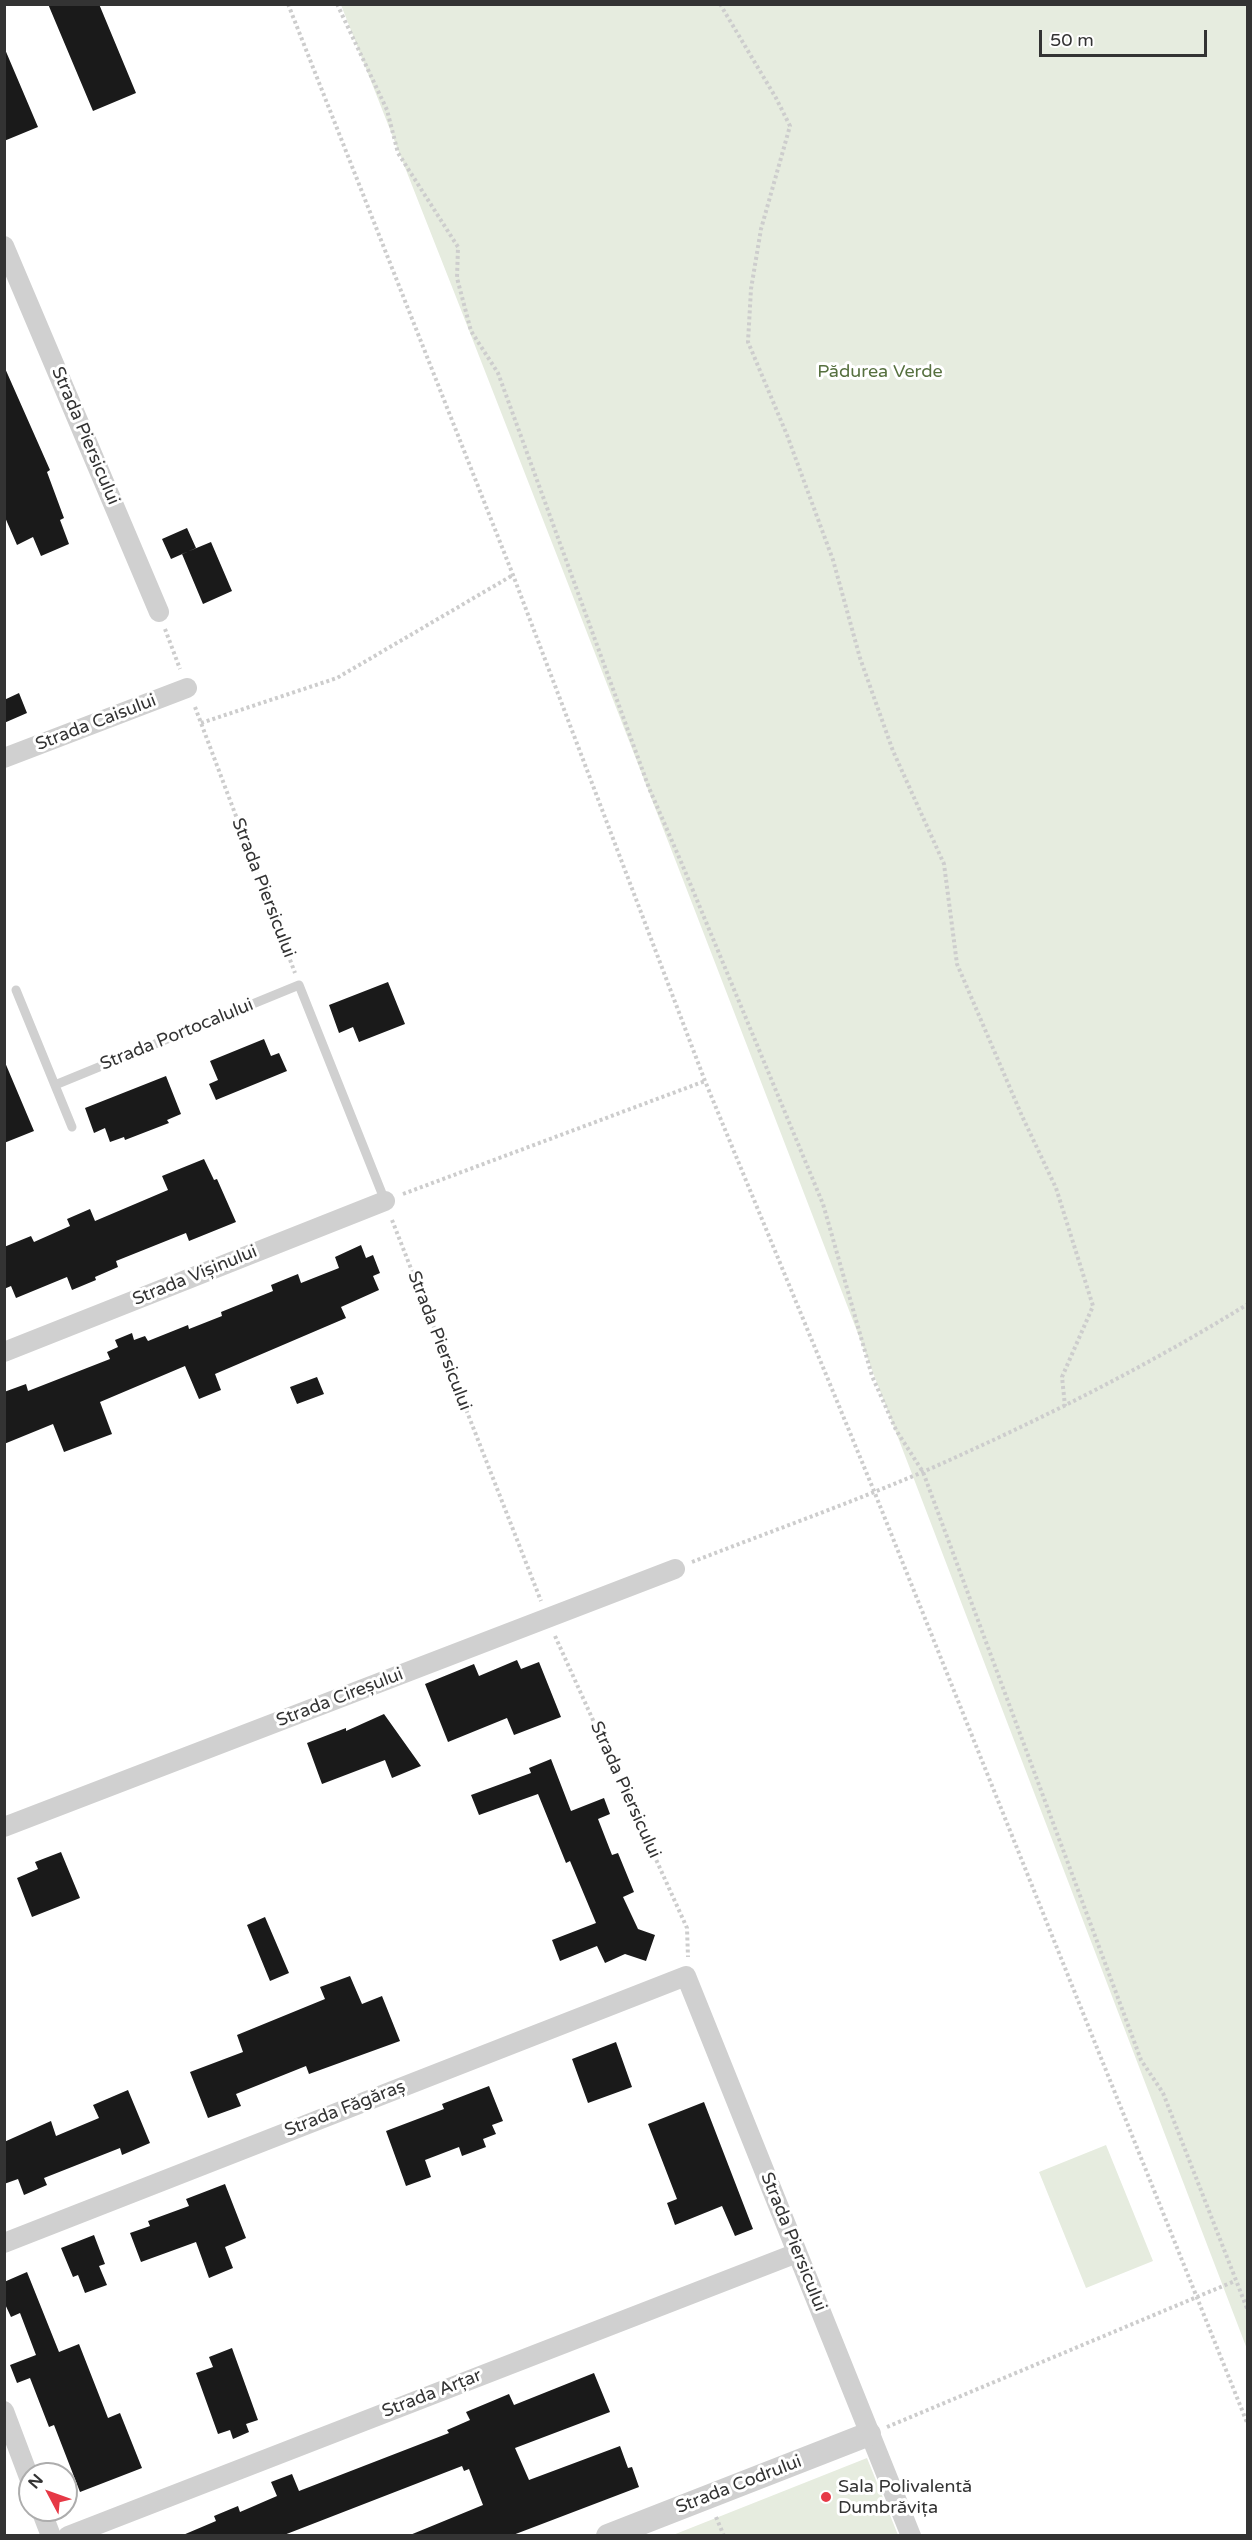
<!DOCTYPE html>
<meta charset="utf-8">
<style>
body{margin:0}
#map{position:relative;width:1252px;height:2540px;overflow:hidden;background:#fff;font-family:"Varela Round",sans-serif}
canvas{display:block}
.frame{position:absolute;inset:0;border:6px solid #333;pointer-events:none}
.north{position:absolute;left:18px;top:2462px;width:60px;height:60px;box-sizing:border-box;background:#fff;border:2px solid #adadad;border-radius:50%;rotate:311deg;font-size:16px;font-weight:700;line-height:24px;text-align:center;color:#333}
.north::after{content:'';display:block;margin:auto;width:21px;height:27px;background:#e63946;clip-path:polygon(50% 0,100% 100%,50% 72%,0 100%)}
.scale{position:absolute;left:1039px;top:30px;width:168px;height:27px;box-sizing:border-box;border:3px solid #333;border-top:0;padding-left:8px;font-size:18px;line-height:21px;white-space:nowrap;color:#333;-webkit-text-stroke:4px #fff;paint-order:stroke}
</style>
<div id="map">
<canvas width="1252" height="2540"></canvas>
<div class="frame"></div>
<div class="north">N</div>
<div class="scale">50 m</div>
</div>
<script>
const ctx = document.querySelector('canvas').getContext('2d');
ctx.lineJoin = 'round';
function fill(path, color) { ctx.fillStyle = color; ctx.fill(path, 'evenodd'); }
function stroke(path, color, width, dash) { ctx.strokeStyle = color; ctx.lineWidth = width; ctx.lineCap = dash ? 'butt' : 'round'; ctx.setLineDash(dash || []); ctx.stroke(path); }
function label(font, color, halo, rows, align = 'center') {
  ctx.font = font + ' "Varela Round",sans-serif'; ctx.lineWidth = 6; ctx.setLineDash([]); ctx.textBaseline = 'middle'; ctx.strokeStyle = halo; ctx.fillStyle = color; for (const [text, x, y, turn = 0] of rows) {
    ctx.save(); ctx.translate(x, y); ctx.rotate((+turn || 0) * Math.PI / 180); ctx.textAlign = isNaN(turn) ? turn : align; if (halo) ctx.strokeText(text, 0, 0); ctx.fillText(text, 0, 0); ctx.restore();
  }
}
fill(new Path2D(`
 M 341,5 L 1247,5 L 1247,2349 C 948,1567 649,784 341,5 Z
 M 1106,2145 L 1153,2261 L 1086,2288 L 1039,2172 Z
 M 867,2458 L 898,2535 L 673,2535 Z`), '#e6ecdf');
fill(new Path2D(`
 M 48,4 L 99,4 L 136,93 L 93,111 Z
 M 4,47 L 38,127 L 4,141 Z
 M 4,366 L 50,470 L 47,472 L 64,518 L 60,520 L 69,544 L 41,556 L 33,537 L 17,545 L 4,515 Z
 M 187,528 L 196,548 L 171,559 L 162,539 Z
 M 211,542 L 232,591 L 203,604 L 182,554 Z
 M 19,693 L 27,713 L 4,723 L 4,700 Z
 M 388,982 L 405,1024 L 359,1042 L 353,1027 L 339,1033 L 329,1005 Z
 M 264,1039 L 271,1056 L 279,1053 L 287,1071 L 216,1100 L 209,1084 L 218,1080 L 210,1061 Z
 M 4,1060 L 34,1131 L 4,1143 Z
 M 166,1076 L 181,1114 L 167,1120 L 169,1123 L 125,1140 L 124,1137 L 110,1142 L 105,1128 L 94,1133 L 85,1108 Z
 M 204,1159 L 214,1180 L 217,1179 L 236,1222 L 189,1241 L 186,1233 L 116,1261 L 118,1267 L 95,1277 L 96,1280 L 72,1290 L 67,1277 L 16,1298 L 11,1286 L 4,1289 L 4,1247 L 31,1236 L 34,1242 L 70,1226 L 67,1219 L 90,1209 L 95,1221 L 168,1190 L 162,1176 Z
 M 361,1245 L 366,1258 L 373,1255 L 380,1273 L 373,1276 L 379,1290 L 341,1307 L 346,1318 L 215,1374 L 221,1390 L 199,1399 L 185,1366 L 100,1402 L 112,1434 L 64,1452 L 53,1424 L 4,1444 L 4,1392 L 26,1384 L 28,1391 L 110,1359 L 107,1352 L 118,1347 L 115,1340 L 132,1333 L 134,1340 L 145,1336 L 148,1341 L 188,1325 L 189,1329 L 222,1316 L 221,1312 L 273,1291 L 271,1285 L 298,1274 L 301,1283 L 339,1268 L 335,1257 Z
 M 317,1377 L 324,1394 L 297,1404 L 290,1387 Z
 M 517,1660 L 521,1669 L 539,1662 L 561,1717 L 514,1735 L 507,1718 L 448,1742 L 425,1684 L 474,1664 L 479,1676 Z
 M 384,1714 L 421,1766 L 392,1778 L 385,1760 L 322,1784 L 307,1743 L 346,1728 L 346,1731 Z
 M 551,1759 L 571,1811 L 604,1798 L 610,1814 L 598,1819 L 612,1855 L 618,1853 L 634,1892 L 623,1897 L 638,1929 L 655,1935 L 646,1961 L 625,1954 L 605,1963 L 597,1946 L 560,1961 L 552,1940 L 596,1923 L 570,1861 L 566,1863 L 538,1794 L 479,1815 L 471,1795 L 531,1773 L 529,1768 Z
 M 61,1852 L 80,1898 L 32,1917 L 17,1878 L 38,1869 L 35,1862 Z
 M 265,1917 L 289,1973 L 270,1981 L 247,1925 Z
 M 350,1976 L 362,2004 L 382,1996 L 400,2041 L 309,2074 L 306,2066 L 236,2094 L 241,2106 L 208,2118 L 190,2072 L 243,2052 L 237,2035 L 325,1999 L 320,1987 Z
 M 616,2042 L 632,2087 L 588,2103 L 572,2059 Z
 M 489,2086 L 503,2121 L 492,2125 L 496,2134 L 483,2139 L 486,2147 L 462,2156 L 459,2147 L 425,2160 L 431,2177 L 406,2186 L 386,2131 L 444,2109 L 442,2104 Z
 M 128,2090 L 150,2143 L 122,2155 L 120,2148 L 44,2178 L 47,2185 L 24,2195 L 18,2179 L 4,2184 L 4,2142 L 51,2121 L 56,2136 L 99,2118 L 93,2105 Z
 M 704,2102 L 753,2229 L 735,2236 L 722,2206 L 675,2225 L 667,2203 L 677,2199 L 648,2124 Z
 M 225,2184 L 246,2238 L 225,2247 L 233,2268 L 209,2278 L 196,2242 L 141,2262 L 130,2233 L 150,2226 L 148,2221 L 189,2206 L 186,2199 Z
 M 94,2235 L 105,2264 L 99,2266 L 107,2285 L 85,2293 L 78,2275 L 73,2277 L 61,2248 Z
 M 27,2272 L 59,2352 L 79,2344 L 108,2418 L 120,2413 L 142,2468 L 80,2492 L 54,2425 L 49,2427 L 30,2378 L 17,2383 L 10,2365 L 36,2355 L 20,2313 L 11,2317 L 4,2302 L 4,2282 Z
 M 232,2348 L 258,2420 L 246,2424 L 249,2432 L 233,2439 L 230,2430 L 218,2434 L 196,2373 L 213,2367 L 209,2357 Z
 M 594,2373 L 610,2412 L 515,2448 L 529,2480 L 620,2446 L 628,2468 L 632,2467 L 639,2487 L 513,2535 L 410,2535 L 483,2505 L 469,2469 L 464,2471 L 462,2466 L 284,2535 L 183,2535 L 216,2521 L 214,2516 L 238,2506 L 240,2512 L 277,2496 L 271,2482 L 292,2474 L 299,2491 L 449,2433 L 447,2430 L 470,2420 L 466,2412 L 509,2394 L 514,2405 Z`), '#1a1a1a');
stroke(new Path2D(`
 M 288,4 L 513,575 L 705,1081 L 874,1491 L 1248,2425
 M 337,4 L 387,110 L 398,153 L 458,247 L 457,278 L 471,331 L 498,373 L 649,788 L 682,864 L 823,1204 L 872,1376 L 896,1430 L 923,1472 L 1141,2060 L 1163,2093 L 1248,2311
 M 720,4 L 776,98 L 790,126 L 761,229 L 751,289 L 748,342 L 787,435 L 833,560 L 860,658 L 893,751 L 944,864 L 957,964 L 1022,1116 L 1056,1188 L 1093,1306 L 1062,1377 L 1065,1406
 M 165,629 L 180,669
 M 195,707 L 295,973
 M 201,723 L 337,678 L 513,575
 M 403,1194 L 705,1081
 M 392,1220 L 541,1601
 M 692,1562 C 769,1532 848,1504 925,1471 C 1036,1422 1144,1368 1248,1304
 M 555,1636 L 687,1928 L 688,1957
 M 887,2427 L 1235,2281
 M 716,2517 L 724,2536`), '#cdcdcd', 4, [3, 3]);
stroke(new Path2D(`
 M 16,990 L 72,1127
 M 55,1085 L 299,985 L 385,1201`), '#d0d0d0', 9);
stroke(new Path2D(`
 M 4,246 L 159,612
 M 4,758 L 187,688
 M 4,1352 L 385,1201
 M 4,1827 L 675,1569
 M 4,2243 L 686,1976 L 911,2536
 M 4,2411 L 30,2480
 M 41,2510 L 51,2536
 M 68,2536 L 797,2253`), '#d0d0d0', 20);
stroke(new Path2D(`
 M 608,2536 L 869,2434`), '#d0d0d0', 24);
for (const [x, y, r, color] of [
 [826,2497,6,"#e63946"]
]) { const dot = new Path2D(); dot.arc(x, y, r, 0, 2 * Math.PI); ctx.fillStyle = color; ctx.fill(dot); stroke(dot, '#fff', 2); }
label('18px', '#56703f', '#fff', [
 ["Pădurea Verde",880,372]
]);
label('18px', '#333', '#fff', [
 ["Strada Piersicului",85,436,67],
 ["Strada Caisului",96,723,-21],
 ["Strada Piersicului",263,888,69],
 ["Strada Portocalului",177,1035,-22],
 ["Strada Vișinului",195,1276,-22],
 ["Strada Piersicului",439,1341,69],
 ["Strada Cireșului",340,1698,-21],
 ["Strada Piersicului",625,1790,66],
 ["Strada Făgăraș",345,2109,-21],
 ["Strada Piersicului",793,2242,68],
 ["Strada Arțar",432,2394,-21],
 ["Strada Codrului",739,2485,-21]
]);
label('18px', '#333', '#fff', [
 ["Sala Polivalentă",838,2487],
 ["Dumbrăvița",838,2508]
], 'left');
</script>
